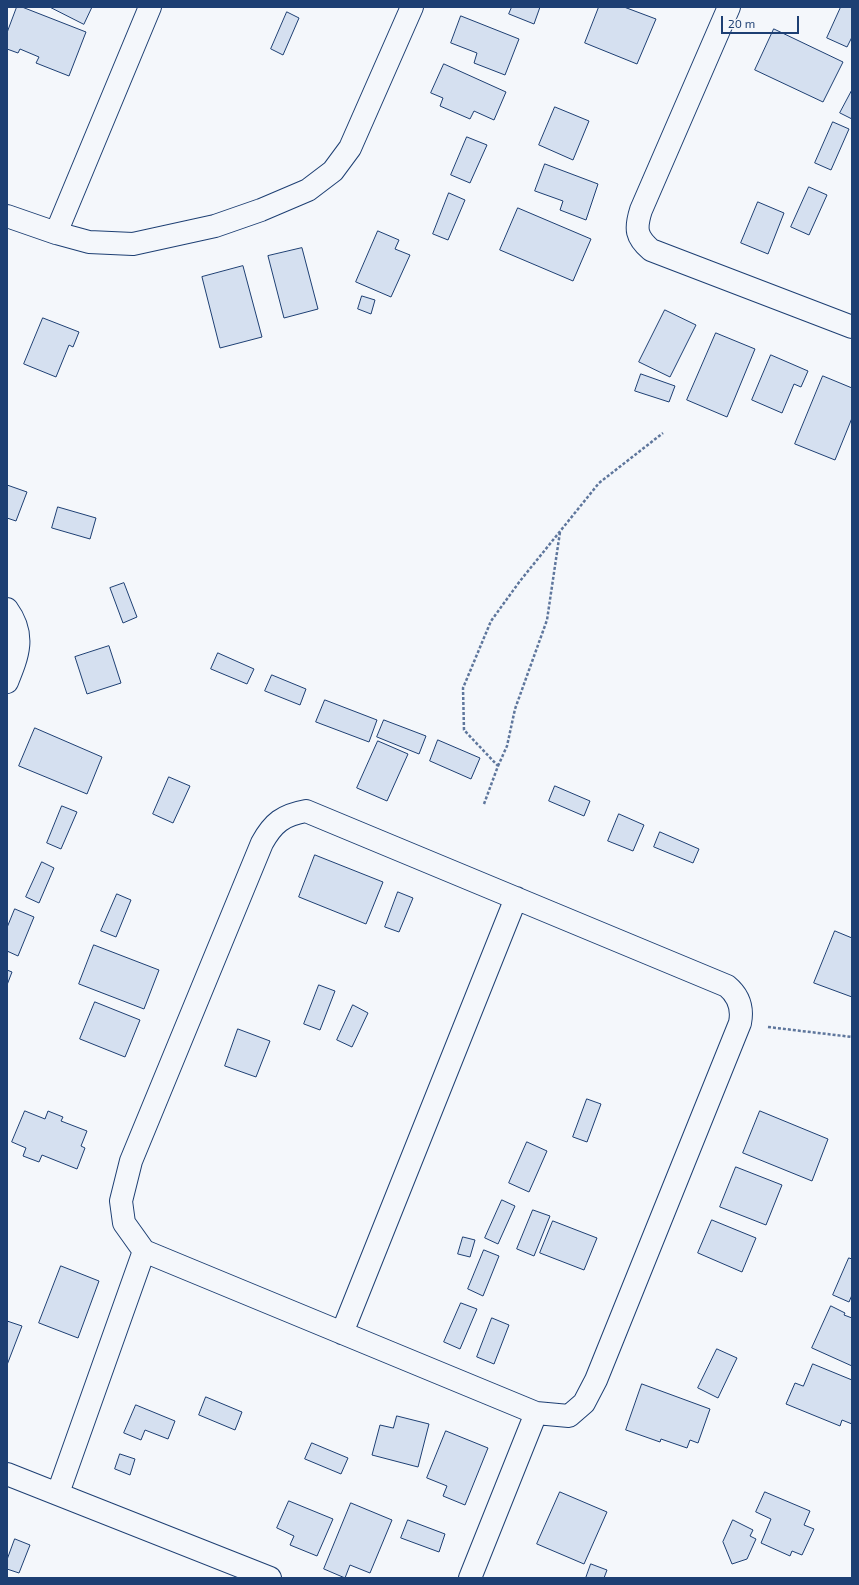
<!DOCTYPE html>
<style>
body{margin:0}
#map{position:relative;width:859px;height:1585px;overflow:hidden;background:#f4f7fb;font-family:"Exo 2",sans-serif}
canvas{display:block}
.frame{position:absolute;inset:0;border:8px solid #1d3f73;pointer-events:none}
.scale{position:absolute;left:721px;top:16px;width:78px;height:18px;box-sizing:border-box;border:2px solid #1d3f73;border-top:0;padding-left:5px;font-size:12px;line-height:14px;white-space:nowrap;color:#1d3f73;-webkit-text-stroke:3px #f4f7fb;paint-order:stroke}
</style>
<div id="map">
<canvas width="859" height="1585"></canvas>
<div class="frame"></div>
<div class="scale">20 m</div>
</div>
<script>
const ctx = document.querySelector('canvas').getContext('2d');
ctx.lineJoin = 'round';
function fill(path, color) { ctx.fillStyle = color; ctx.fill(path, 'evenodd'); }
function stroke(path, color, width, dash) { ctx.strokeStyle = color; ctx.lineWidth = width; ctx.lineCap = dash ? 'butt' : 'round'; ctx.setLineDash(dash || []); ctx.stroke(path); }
const building = new Path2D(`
 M 17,7 L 22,7 L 86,32 L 69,76 L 36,63 L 39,57 L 20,49 L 18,53 L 7,49 L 7,33 Z
 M 50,7 L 92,7 L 84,24 Z
 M 512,7 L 540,7 L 534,24 L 509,14 Z
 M 599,7 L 624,7 L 656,19 L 637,64 L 585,43 Z
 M 841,7 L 852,7 L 852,37 L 847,47 L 827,38 Z
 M 287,12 L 299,18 L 283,55 L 271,49 Z
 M 461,16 L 519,39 L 505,75 L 474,63 L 477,53 L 451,43 Z
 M 774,29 L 843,62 L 823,102 L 755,70 Z
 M 444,64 L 506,92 L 494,120 L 474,111 L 470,119 L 440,106 L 443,98 L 431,93 Z
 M 852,90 L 852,119 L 840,113 Z
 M 555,107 L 589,121 L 573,160 L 539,145 Z
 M 833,122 L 849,129 L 831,170 L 815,163 Z
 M 467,137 L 487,145 L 470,183 L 451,175 Z
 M 545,164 L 598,184 L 586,220 L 560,210 L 563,201 L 535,191 Z
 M 809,187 L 827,195 L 809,235 L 791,227 Z
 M 449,193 L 465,200 L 448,240 L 433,234 Z
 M 758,202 L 784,213 L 768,254 L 741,243 Z
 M 518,208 L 591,239 L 573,281 L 500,250 Z
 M 378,231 L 399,240 L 395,249 L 410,255 L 391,297 L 356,282 Z
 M 302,248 L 318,309 L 284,318 L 268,256 Z
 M 243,266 L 262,337 L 220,348 L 202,277 Z
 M 362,296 L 375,300 L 371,314 L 358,309 Z
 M 665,310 L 696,325 L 670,377 L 639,362 Z
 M 43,318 L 79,332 L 73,347 L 69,345 L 56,377 L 24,364 Z
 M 716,333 L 755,349 L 727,417 L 687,400 Z
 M 771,355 L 808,371 L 801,387 L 794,384 L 782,413 L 752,400 Z
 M 641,374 L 675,386 L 669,402 L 635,391 Z
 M 823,376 L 852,388 L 852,418 L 835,460 L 795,444 Z
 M 7,485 L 27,492 L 16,521 L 7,518 Z
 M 58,507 L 96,518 L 90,539 L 52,528 Z
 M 124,583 L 137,617 L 123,623 L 110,588 Z
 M 109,646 L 121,683 L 87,694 L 75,657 Z
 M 218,653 L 254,669 L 247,684 L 211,669 Z
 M 272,675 L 306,689 L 300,705 L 265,691 Z
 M 325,700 L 377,720 L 369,742 L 316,722 Z
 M 384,720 L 426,736 L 419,754 L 377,737 Z
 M 35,728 L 102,757 L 87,794 L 19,766 Z
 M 438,740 L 480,758 L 471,779 L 430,761 Z
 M 378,741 L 408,754 L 387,801 L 357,788 Z
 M 169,777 L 190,786 L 173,823 L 153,814 Z
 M 555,786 L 590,801 L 584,816 L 549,801 Z
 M 62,806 L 77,812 L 61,849 L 47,843 Z
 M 619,814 L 644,825 L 633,851 L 608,841 Z
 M 660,832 L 699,849 L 693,863 L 654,847 Z
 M 315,855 L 383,882 L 366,924 L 299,897 Z
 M 42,862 L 54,868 L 39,903 L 26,897 Z
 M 398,892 L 413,898 L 399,932 L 385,927 Z
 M 117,894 L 131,900 L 116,937 L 101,931 Z
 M 15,909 L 34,917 L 18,956 L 7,951 L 7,928 Z
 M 835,931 L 852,938 L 852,997 L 814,983 Z
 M 94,945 L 159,970 L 144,1009 L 79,984 Z
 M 7,970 L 12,972 L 7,985 Z
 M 319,985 L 335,991 L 320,1030 L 304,1024 Z
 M 95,1002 L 140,1020 L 125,1057 L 80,1039 Z
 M 353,1005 L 368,1013 L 352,1047 L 337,1040 Z
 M 238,1029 L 270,1041 L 256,1077 L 225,1066 Z
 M 587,1099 L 601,1104 L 587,1142 L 573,1137 Z
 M 25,1111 L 45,1119 L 48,1111 L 63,1117 L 61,1121 L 87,1131 L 81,1146 L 85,1148 L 77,1169 L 42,1155 L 39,1162 L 23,1156 L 26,1148 L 12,1142 Z
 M 760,1111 L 828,1139 L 812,1181 L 743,1153 Z
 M 527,1142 L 547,1151 L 529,1192 L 509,1183 Z
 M 736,1167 L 782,1185 L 766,1225 L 720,1207 Z
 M 502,1200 L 515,1206 L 498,1244 L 485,1238 Z
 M 533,1210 L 550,1216 L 534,1256 L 517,1249 Z
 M 712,1220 L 756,1238 L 742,1272 L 698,1253 Z
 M 553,1221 L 597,1238 L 584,1270 L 540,1253 Z
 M 463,1237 L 475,1240 L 470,1257 L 458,1254 Z
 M 484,1250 L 499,1256 L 483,1296 L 468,1289 Z
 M 849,1258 L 852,1259 L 852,1295 L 849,1302 L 833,1295 Z
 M 61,1266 L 99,1281 L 78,1338 L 39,1323 Z
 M 461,1303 L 477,1309 L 460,1349 L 444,1342 Z
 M 831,1306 L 845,1313 L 844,1315 L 852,1318 L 852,1366 L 812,1348 Z
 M 492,1318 L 509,1325 L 494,1364 L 477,1357 Z
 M 7,1321 L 22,1326 L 7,1365 Z
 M 717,1349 L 737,1358 L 718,1398 L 698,1388 Z
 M 813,1364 L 852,1380 L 852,1424 L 842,1420 L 840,1426 L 786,1404 L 795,1383 L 803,1386 Z
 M 642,1384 L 710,1409 L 698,1443 L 690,1440 L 687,1448 L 661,1439 L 660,1442 L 626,1430 Z
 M 206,1397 L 242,1412 L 235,1430 L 199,1415 Z
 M 136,1405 L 175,1421 L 168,1439 L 145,1430 L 141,1440 L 124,1433 Z
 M 397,1416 L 429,1424 L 418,1467 L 372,1455 L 380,1425 L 393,1428 Z
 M 446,1431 L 488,1448 L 465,1505 L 443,1496 L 447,1486 L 427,1478 Z
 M 312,1443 L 348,1458 L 341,1474 L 305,1459 Z
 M 120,1454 L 135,1459 L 130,1475 L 115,1469 Z
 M 560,1492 L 607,1512 L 584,1564 L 537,1544 Z
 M 765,1492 L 810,1511 L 804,1525 L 814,1529 L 802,1555 L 792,1551 L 790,1556 L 761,1543 L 771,1519 L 756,1512 Z
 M 289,1501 L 333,1519 L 317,1556 L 290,1545 L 294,1536 L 277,1528 Z
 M 351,1503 L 392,1520 L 370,1573 L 350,1565 L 345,1578 L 324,1569 Z
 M 408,1520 L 445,1534 L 439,1552 L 401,1538 Z
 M 733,1520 L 753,1530 L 750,1536 L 756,1539 L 747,1559 L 732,1564 L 723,1542 Z
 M 15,1539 L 30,1545 L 19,1573 L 7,1569 L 7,1560 Z
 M 591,1564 L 607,1570 L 604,1578 L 586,1578 Z`);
fill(building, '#d5e0f0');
stroke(building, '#1d3f73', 1);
const minor = new Path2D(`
 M 729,7 L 641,210 C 635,229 636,237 651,250 L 852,327
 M 7,216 L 56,233 L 89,242 L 133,244 L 215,226 L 261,210 L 308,190 L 333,171 L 350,148 L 412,7
 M 56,233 L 150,7
 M 7,609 C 26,635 18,655 7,682
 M 144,1251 L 536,1413
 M 342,1333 L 516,898
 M 7,1474 L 270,1578
 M 58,1493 L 144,1251 L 124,1223 L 121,1201 L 131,1161 L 262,843 C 273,823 283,815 306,811 L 727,986 C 739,996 743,1008 740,1023 L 596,1380 L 584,1403 L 569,1416 L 536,1413 L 470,1578`);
stroke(minor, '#1d3f73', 24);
stroke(new Path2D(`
 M 498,766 L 507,746 L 515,709 L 547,620 L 560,532
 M 484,804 L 498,766 L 464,730 L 463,688 L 491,621 L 520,581 L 599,483 L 663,433
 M 768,1027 L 852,1037`), '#5e769c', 2.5, [3, 2]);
stroke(minor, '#f4f7fb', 22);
</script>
